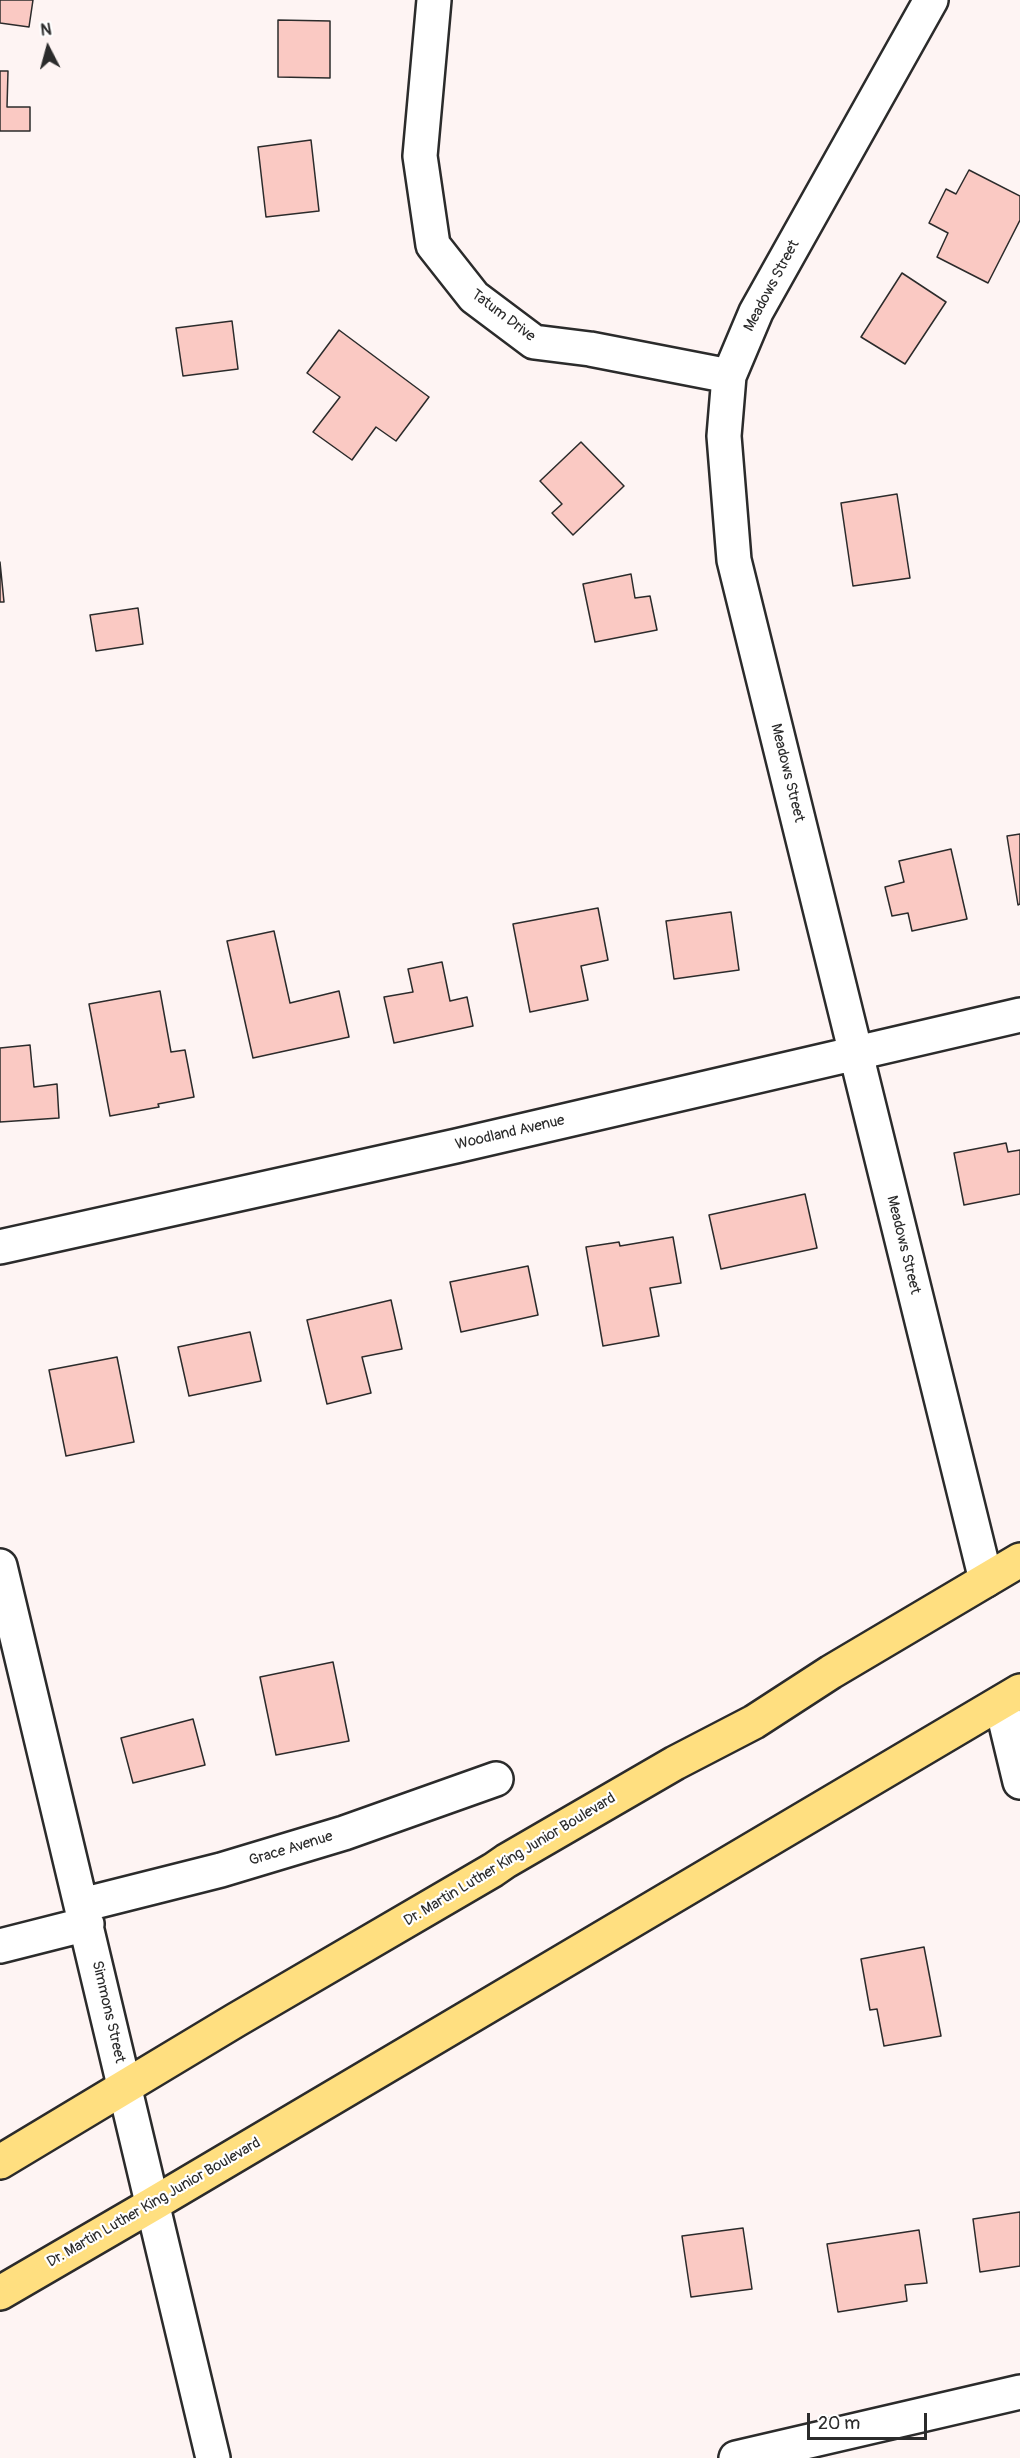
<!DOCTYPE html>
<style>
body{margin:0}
#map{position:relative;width:1020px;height:2458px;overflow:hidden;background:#fef4f3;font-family:Pangolin,sans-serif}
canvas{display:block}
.north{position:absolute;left:18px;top:18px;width:60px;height:60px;-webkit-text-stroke:4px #fff;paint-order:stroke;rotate:354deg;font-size:16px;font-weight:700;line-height:24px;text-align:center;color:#2b2b2b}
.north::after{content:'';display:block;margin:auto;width:21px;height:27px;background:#2b2b2b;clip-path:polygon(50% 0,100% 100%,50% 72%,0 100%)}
.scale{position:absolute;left:807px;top:2413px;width:120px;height:27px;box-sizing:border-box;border:3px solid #2b2b2b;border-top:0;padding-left:8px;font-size:18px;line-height:21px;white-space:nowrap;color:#2b2b2b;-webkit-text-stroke:4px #fff;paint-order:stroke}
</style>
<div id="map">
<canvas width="1020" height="2458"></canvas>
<div class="north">N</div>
<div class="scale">20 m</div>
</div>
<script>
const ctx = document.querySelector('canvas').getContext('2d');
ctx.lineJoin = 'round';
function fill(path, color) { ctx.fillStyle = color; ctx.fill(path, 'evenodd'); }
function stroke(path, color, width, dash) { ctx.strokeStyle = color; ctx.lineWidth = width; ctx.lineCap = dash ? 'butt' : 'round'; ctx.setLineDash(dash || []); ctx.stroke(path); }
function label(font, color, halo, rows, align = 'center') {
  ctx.font = font + ' Pangolin,sans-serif'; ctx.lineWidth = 4.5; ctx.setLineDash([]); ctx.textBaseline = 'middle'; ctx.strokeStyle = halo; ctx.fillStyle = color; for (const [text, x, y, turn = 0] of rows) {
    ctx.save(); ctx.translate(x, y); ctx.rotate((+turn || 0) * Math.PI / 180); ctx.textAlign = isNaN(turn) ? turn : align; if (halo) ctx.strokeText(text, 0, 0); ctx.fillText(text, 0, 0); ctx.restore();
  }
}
const building = new Path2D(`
 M 0,0 L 33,0 L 29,27 L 0,23 Z
 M 278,20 L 330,21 L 330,78 L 278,77 Z
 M 0,71 L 8,71 L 7,107 L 30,107 L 30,131 L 0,131 Z
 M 311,140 L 319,211 L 266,217 L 258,147 Z
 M 969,170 L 1020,196 L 1020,220 L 988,283 L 937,257 L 948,233 L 929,223 L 946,189 L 956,194 Z
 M 902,273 L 946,302 L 905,364 L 861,337 Z
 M 232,321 L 238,369 L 183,376 L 176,328 Z
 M 339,330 L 429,397 L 396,441 L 376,427 L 352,460 L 313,432 L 340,397 L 307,373 Z
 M 581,442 L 624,486 L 573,535 L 552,513 L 562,504 L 540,481 Z
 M 897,494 L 910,578 L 853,586 L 841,503 Z
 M 0,562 L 4,602 L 0,602 Z
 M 631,574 L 635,598 L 650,596 L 657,630 L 595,642 L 583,584 Z
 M 138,608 L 143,644 L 96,651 L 90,615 Z
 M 1020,834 L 1020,904 L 1018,905 L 1007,836 Z
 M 951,849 L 967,919 L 912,931 L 908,913 L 892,916 L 885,887 L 904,882 L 899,861 Z
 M 598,908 L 608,960 L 581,966 L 588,1000 L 530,1012 L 513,924 Z
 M 731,912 L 739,970 L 674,979 L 666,921 Z
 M 274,931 L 290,1003 L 339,991 L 349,1037 L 253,1058 L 227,941 Z
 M 442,962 L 450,1001 L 467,997 L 473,1026 L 394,1043 L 384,997 L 413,992 L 408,969 Z
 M 160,991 L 171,1052 L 185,1050 L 194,1097 L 158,1104 L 159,1107 L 110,1116 L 89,1004 Z
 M 30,1045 L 34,1087 L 57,1084 L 59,1118 L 0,1122 L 0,1048 Z
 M 1006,1143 L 1008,1152 L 1020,1150 L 1020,1194 L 964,1205 L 954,1153 Z
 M 805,1194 L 817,1248 L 721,1269 L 709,1215 Z
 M 673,1237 L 681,1283 L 650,1288 L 659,1336 L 603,1346 L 586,1247 L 619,1242 L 620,1246 Z
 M 528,1266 L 538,1315 L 461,1332 L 450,1282 Z
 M 391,1300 L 402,1349 L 362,1357 L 371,1393 L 327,1404 L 307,1320 Z
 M 250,1332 L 261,1381 L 189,1396 L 178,1347 Z
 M 117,1357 L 134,1442 L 66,1456 L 49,1370 Z
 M 333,1662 L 349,1741 L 276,1755 L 260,1677 Z
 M 193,1719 L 205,1765 L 133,1783 L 121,1738 Z
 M 924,1947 L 941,2036 L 884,2046 L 877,2009 L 870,2010 L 861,1959 Z
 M 1020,2212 L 1020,2266 L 980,2272 L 973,2219 Z
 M 743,2228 L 752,2289 L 691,2297 L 682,2236 Z
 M 919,2230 L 927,2283 L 905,2285 L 907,2301 L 838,2312 L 827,2244 Z`);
fill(building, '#fac9c3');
stroke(building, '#2b2b2b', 1.5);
const minor = new Path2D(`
 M 434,0 L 420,156 L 433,245 L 474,297 L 534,342 L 590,349 L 729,376
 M 931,0 L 756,312 L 729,376 L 724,436 L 734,560 L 986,1580
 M 0,1247 L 456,1146 L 1020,1015
 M 0,1566 L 213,2458
 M 1001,1703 L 1020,1782
 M 82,1905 L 221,1870 L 344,1833 L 496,1779
 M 0,1946 L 87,1924
 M 736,2458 L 1020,2392`);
const major = new Path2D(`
 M 0,2162 L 236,2020 L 493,1870 L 506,1861 L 675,1763 L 754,1722 L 831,1672 L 1020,1560
 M 0,2293 L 153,2204 L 1020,1691`);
stroke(minor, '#2b2b2b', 38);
stroke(major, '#2b2b2b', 38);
stroke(minor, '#fff', 33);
stroke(major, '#ffdf80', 33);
label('15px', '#2b2b2b', '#fff', [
 ["Meadows Street",772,286,-62],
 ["Tatum Drive",503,316,37],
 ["Meadows Street",787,773,76],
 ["Woodland Avenue",510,1133,-13],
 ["Meadows Street",903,1245,76],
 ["Grace Avenue",291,1849,-17],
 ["Dr. Martin Luther King Junior Boulevard",510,1860,-31],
 ["Simmons Street",108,2012,77],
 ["Dr. Martin Luther King Junior Boulevard",154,2203,-30]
]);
</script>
